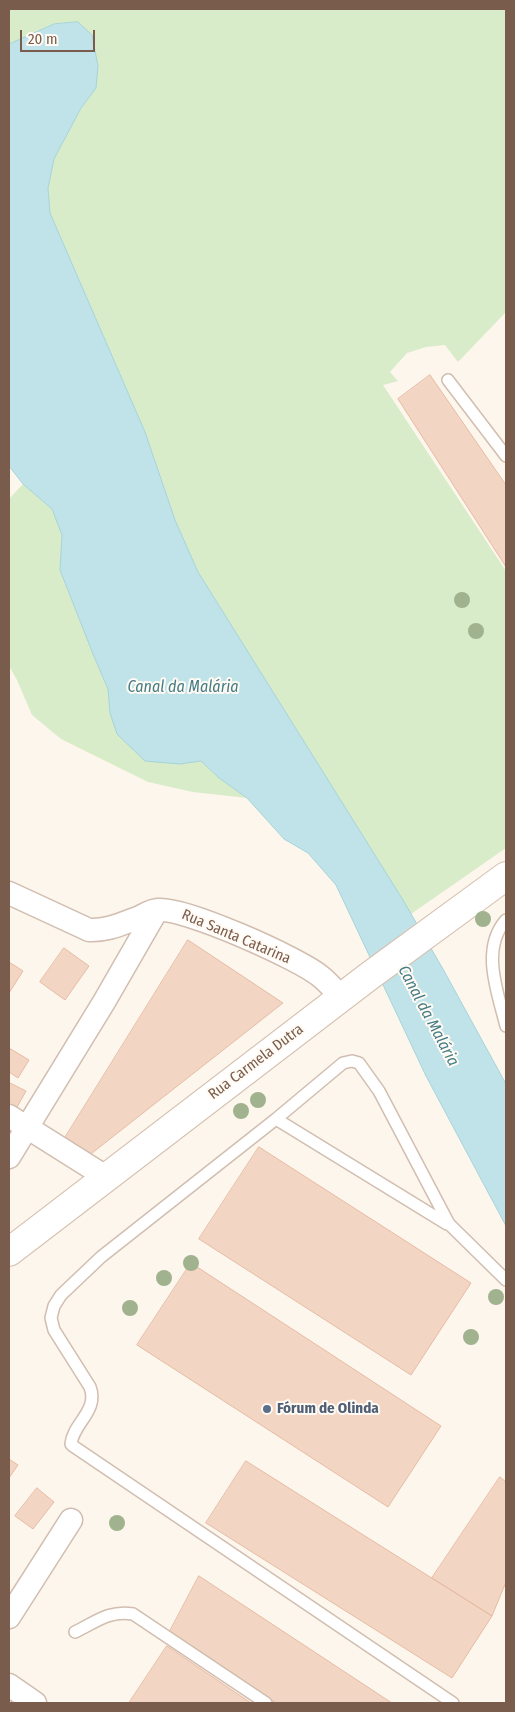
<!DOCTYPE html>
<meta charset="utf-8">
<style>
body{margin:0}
#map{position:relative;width:515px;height:1712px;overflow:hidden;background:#fdf6ec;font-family:"Fira Sans Condensed",sans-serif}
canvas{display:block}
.frame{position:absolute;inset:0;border:10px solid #7a5c4d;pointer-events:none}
.scale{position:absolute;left:20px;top:30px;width:75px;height:22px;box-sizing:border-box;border:2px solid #7a5c4d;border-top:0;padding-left:6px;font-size:15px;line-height:18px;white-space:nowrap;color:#7a5c4d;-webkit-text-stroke:4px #fffaf3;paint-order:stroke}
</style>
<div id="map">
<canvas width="515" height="1712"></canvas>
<div class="frame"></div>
<div class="scale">20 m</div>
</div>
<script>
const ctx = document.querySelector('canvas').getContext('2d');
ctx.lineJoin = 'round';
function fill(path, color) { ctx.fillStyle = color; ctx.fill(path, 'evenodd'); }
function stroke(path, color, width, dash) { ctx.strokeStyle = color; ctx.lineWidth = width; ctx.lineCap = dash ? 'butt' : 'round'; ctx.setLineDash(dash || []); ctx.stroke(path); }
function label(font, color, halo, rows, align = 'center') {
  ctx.font = font + ' "Fira Sans Condensed",sans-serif'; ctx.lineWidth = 4; ctx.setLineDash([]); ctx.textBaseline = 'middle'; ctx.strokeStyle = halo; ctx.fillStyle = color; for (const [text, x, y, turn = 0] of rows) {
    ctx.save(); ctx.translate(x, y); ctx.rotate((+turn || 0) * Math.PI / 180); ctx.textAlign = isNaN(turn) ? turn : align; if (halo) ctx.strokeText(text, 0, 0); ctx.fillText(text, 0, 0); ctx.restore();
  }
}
fill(new Path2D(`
 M 9,9 L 506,9 L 506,312 L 458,362 L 445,345 L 426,347 L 407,353 L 390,372 L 398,381 L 383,385 L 506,571 L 506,848 L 411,914 L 198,572 L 175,520 L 145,432 L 50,213 L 48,188 L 54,159 L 81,108 L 96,87 L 78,22 L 54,24 L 9,44 Z
 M 23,484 L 52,509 L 62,535 L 60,570 L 93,654 L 108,689 L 110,713 L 180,764 L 201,761 L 219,778 L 247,798 L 193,792 L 148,782 L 61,739 L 32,715 L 17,680 L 9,666 L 9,499 Z`), '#d8ecc9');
const water = new Path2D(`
 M 78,22 L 92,35 L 98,66 L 96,88 L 81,108 L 54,159 L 48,188 L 50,213 L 145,432 L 175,520 L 198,572 L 403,900 L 443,969 L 506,1084 L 506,1226 L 426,1076 L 336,885 L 308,853 L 284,839 L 247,798 L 219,778 L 201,761 L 180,764 L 145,761 L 117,734 L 110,713 L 108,689 L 93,654 L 60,570 L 62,535 L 52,509 L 23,484 L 9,466 L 9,44 L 54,24 Z`);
fill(water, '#bfe3e8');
stroke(water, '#a5d3da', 1);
const building = new Path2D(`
 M 430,375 L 506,485 L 506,567 L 398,399 Z
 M 188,940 L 283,1003 L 87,1157 L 63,1141 Z
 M 64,948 L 89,966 L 65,1000 L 40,982 Z
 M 9,962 L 23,971 L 9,993 Z
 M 9,1048 L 29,1060 L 18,1078 L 9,1072 Z
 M 10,1083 L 26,1091 L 16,1109 L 9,1105 Z
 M 259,1147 L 471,1283 L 411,1375 L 199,1239 Z
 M 191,1263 L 441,1426 L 388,1507 L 137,1345 Z
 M 9,1459 L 18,1465 L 9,1478 Z
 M 246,1461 L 492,1616 L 452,1678 L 206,1523 Z
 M 500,1477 L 506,1482 L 506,1582 L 492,1616 L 432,1578 Z
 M 37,1488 L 54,1502 L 33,1529 L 15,1516 Z
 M 199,1576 L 392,1703 L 276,1703 L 169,1633 Z
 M 167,1646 L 251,1703 L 129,1703 Z`);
fill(building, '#f3d5c3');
stroke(building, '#e6bba3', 1);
const lane = new Path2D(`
 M 448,380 L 506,456
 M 506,920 C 480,949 498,993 506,1026
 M 276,1119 L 447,1224
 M 75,1632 C 96,1622 109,1610 133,1614 L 266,1703
 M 453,1703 L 73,1446 L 71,1444 C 73,1423 99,1411 90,1387 L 54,1330 L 51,1318 L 54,1306 L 61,1295 L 101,1257 L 276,1119 L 343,1063 L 352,1061 L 359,1063 L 379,1091 L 449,1224 L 506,1280`);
const street = new Path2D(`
 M 9,893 L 89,930 C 108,931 123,923 140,917 C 146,914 152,910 158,910 C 184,907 298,958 320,976 C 328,982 335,991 342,998
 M 9,1116 L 106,1177
 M 9,1157 L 104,1002 L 157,910
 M 9,1617 L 71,1520
 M 9,1685 L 35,1703`);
const secondary = new Path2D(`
 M 9,1252 L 368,977 L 506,876`);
stroke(lane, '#d1beb0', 14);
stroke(street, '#d1beb0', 25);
stroke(secondary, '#d6c0b0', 30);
stroke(lane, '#fff', 11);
stroke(street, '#fff', 22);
stroke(secondary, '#fff', 28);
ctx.fillStyle = '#a0b28e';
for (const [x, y] of [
 [462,600],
 [476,631],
 [483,919],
 [258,1100],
 [241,1111],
 [191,1263],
 [164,1278],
 [496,1297],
 [130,1308],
 [471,1337],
 [117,1523]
]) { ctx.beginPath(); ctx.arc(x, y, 8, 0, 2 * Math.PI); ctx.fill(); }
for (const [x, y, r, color] of [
 [267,1409,5,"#5c6f8a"]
]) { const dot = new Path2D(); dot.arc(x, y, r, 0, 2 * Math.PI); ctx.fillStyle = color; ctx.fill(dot); stroke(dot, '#fffaf3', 2); }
label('15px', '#7a5c4d', '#fffaf3', [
 ["Rua Santa Catarina",236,937,23],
 ["Rua Carmela Dutra",256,1062,-37]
]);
label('bold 15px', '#4e5e75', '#fffaf3', [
 ["Fórum de Olinda",277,1409]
], 'left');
label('italic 16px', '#437c86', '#fffaf3', [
 ["Canal da Malária",183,688],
 ["Canal da Malária",428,1016,62]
]);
</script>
